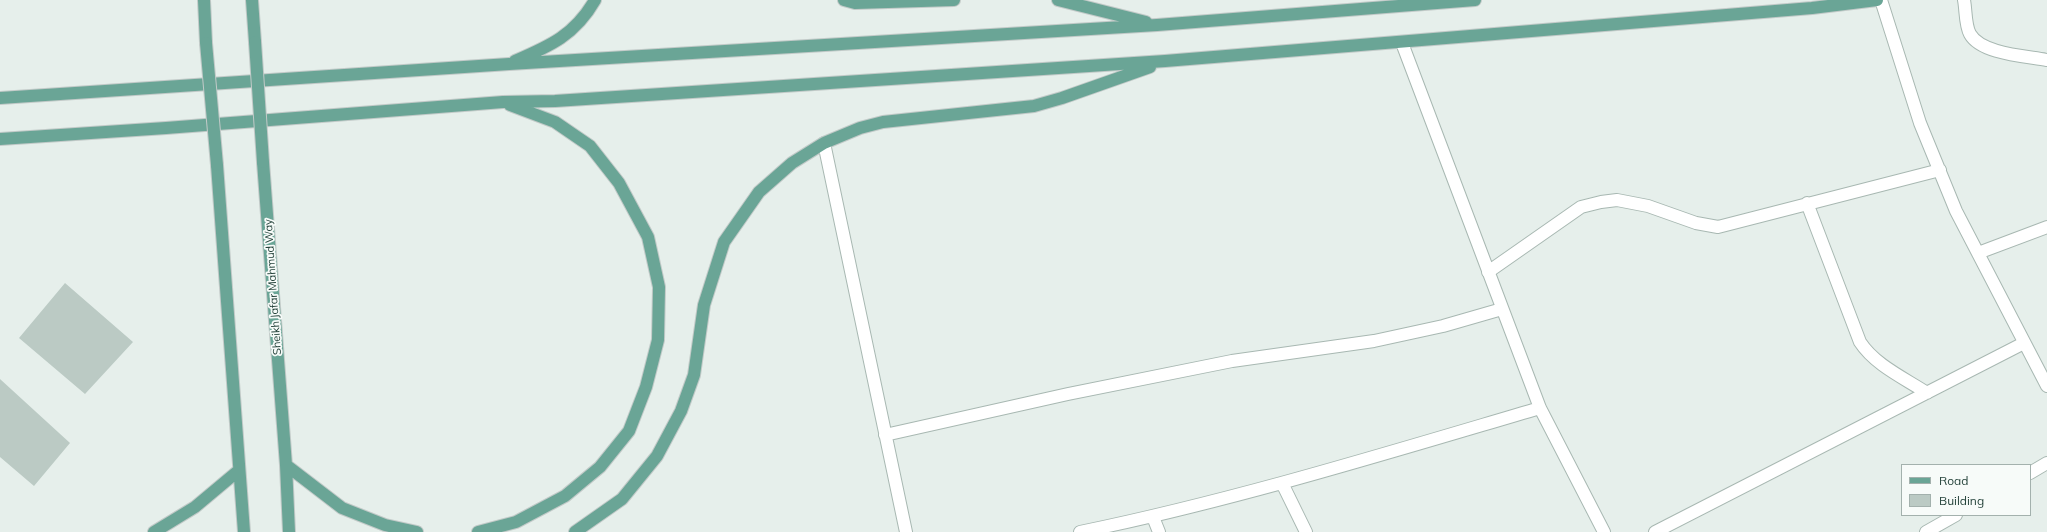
<!DOCTYPE html>
<style>
body{margin:0}
#map{position:relative;width:2047px;height:532px;overflow:hidden;background:#e6efeb;font-family:Mulish,sans-serif}
canvas{display:block}
.legend{position:absolute;left:1901px;top:464px;width:130px;height:52px;box-sizing:border-box;background:#f7fbf9;border:1px solid #a3b1ad;margin:0;padding:5px 7px;list-style:none;font-size:12px;color:#24423a}
.legend li{display:flex;align-items:center;gap:8px;height:20px}
.legend b{width:20px;border:1px solid #a3b1ad}
</style>
<div id="map">
<canvas width="2047" height="532"></canvas>
<ul class="legend">
<li><b style="height:5px;background:#6aa596"></b>Road</li>
<li><b style="height:11px;background:#bbcac4"></b>Building</li>
</ul>
</div>
<script>
const ctx = document.querySelector('canvas').getContext('2d');
ctx.lineJoin = 'round';
function fill(path, color) { ctx.fillStyle = color; ctx.fill(path, 'evenodd'); }
function stroke(path, color, width, dash) { ctx.strokeStyle = color; ctx.lineWidth = width; ctx.lineCap = dash ? 'butt' : 'round'; ctx.setLineDash(dash || []); ctx.stroke(path); }
function label(font, color, halo, rows, align = 'center') {
  ctx.font = font + ' Mulish,sans-serif'; ctx.lineWidth = 3.5; ctx.setLineDash([]); ctx.textBaseline = 'middle'; ctx.strokeStyle = halo; ctx.fillStyle = color; for (const [text, x, y, turn = 0] of rows) {
    ctx.save(); ctx.translate(x, y); ctx.rotate((+turn || 0) * Math.PI / 180); ctx.textAlign = isNaN(turn) ? turn : align; if (halo) ctx.strokeText(text, 0, 0); ctx.fillText(text, 0, 0); ctx.restore();
  }
}
fill(new Path2D(`
 M 65,283 L 133,342 L 85,394 L 19,338 Z
 M 0,379 L 70,443 L 34,486 L 0,457 Z`), '#bbcac4');
const street = new Path2D(`
 M 1881,0 L 1920,123 L 1956,211 L 2047,386
 M 1964,0 C 1966,10 1965,25 1970,34 C 1981,54 2026,56 2047,60
 M 1402,43 L 1540,408 L 1604,532
 M 824,143 L 906,532
 M 1807,203 L 1860,342 C 1875,365 1904,378 1927,393
 M 1978,253 L 2047,227
 M 1488,272 L 1581,207 L 1601,202 L 1617,200 L 1648,206 L 1696,223 L 1718,227 L 1940,170
 M 885,435 L 1068,394 L 1232,361 L 1374,341 L 1443,326 L 1502,309
 M 2030,473 L 2047,463
 M 1282,483 L 1306,532
 M 1153,517 L 1159,532
 M 1080,532 C 1235,500 1387,453 1540,408
 M 1655,532 L 2024,343
 M 1926,532 L 1956,515`);
const primary = new Path2D(`
 M 204,0 L 206,43
 M 252,0 L 255,42
 M 844,0 L 855,3 L 954,0
 M 1058,0 L 1146,22
 M 515,61 C 550,46 575,35 595,0
 M 0,98 L 509,64 L 1157,25 L 1475,0
 M 0,139 L 166,128 L 503,102 L 555,101 L 1165,61 L 1812,8 L 1877,0
 M 263,162 L 286,465 L 289,532
 M 217,165 L 244,532
 M 286,465 L 342,508 L 385,525 L 417,532
 M 154,532 L 195,507 L 238,471
 M 478,532 L 516,522 L 565,496 L 600,467 L 629,431 L 646,387 L 658,340 L 659,287 L 648,237 L 619,183 L 590,146 L 555,122 L 510,105
 M 575,532 L 622,499 L 657,456 L 681,411 L 694,375 L 704,305 L 724,242 L 759,192 L 792,163 L 824,143 L 860,128 L 883,122 L 1034,106 L 1062,98 L 1150,67`);
stroke(street, '#a8b8b2', 14);
stroke(primary, '#c2cac8', 14);
stroke(street, '#fff', 12);
stroke(primary, '#6aa596', 12);
const primaryBridge = new Path2D(`
 M 255,42 L 263,162
 M 206,43 L 217,165`);
stroke(primaryBridge, '#c2cac8', 14, []);
stroke(primaryBridge, '#6aa596', 12);
label('11px', '#24423a', '#f7fbf9', [
 ["Sheikh Jafar Mahmud Way",273,287,-94]
]);
</script>
